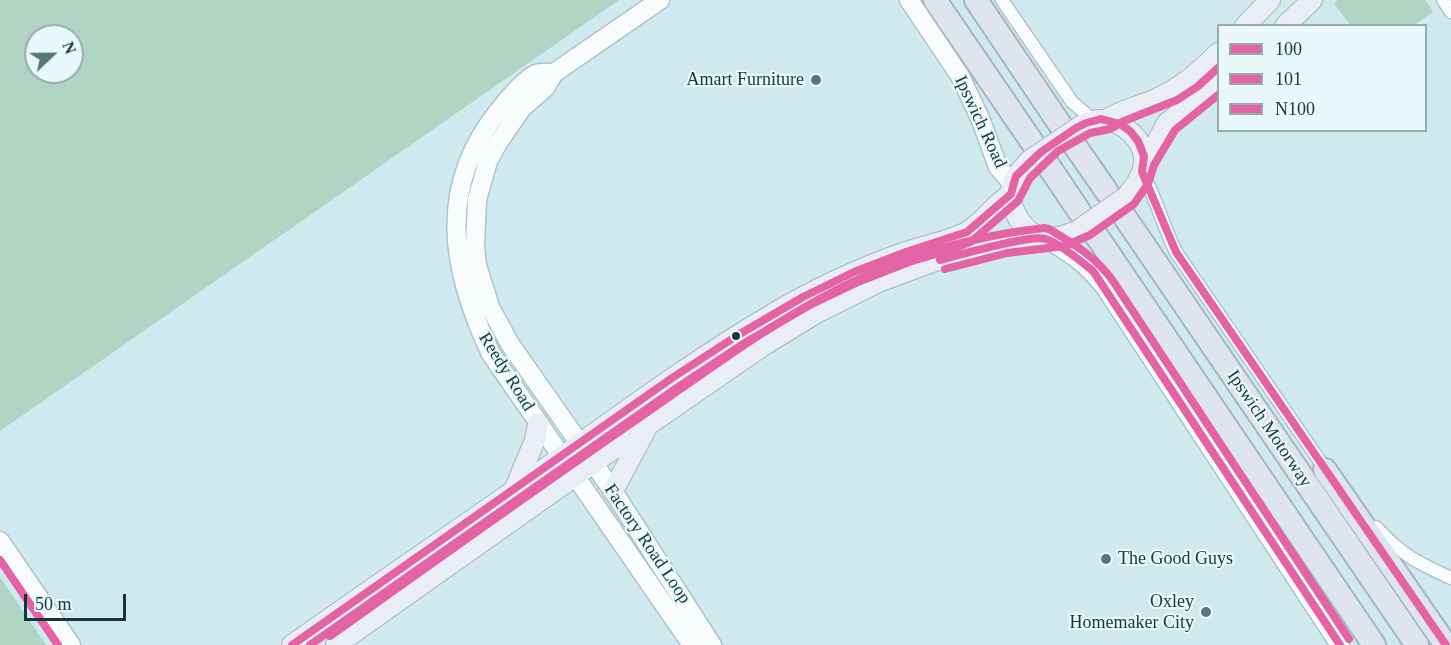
<!DOCTYPE html>
<style>
body{margin:0}
#map{position:relative;width:1451px;height:645px;overflow:hidden;background:#d0e9ee;font-family:Georgia,serif}
canvas{display:block}
.legend{position:absolute;left:1217px;top:24px;width:210px;height:108px;box-sizing:border-box;background:#e9f8fb;border:2px solid #94abaf;margin:0;padding:8px 10px;list-style:none;font-size:18px;color:#15373e}
.legend li{display:flex;align-items:center;gap:12px;height:30px}
.legend b{width:30px;border:2px solid #94abaf}
.north{position:absolute;left:24px;top:24px;width:60px;height:60px;box-sizing:border-box;background:#e9f8fb;border:2px solid #94abaf;border-radius:50%;rotate:68deg;font-size:16px;font-weight:700;line-height:24px;text-align:center;color:#15373e}
.north::after{content:'';display:block;margin:auto;width:21px;height:27px;background:#56757c;clip-path:polygon(50% 0,100% 100%,50% 72%,0 100%)}
.scale{position:absolute;left:24px;top:594px;width:102px;height:27px;box-sizing:border-box;border:3px solid #15373e;border-top:0;padding-left:8px;font-size:18px;line-height:21px;white-space:nowrap;color:#15373e;-webkit-text-stroke:4px #e9f8fb;paint-order:stroke}
</style>
<div id="map">
<canvas width="1451" height="645"></canvas>
<ul class="legend">
<li><b style="height:8px;background:#e463a4"></b>100</li>
<li><b style="height:8px;background:#e463a4"></b>101</li>
<li><b style="height:8px;background:#e463a4"></b>N100</li>
</ul>
<div class="north">N</div>
<div class="scale">50 m</div>
</div>
<script>
const ctx = document.querySelector('canvas').getContext('2d');
ctx.lineJoin = 'round';
function fill(path, color) { ctx.fillStyle = color; ctx.fill(path, 'evenodd'); }
function stroke(path, color, width, dash) { ctx.strokeStyle = color; ctx.lineWidth = width; ctx.lineCap = dash ? 'butt' : 'round'; ctx.setLineDash(dash || []); ctx.stroke(path); }
function label(font, color, halo, rows, align = 'center') {
  ctx.font = font + ' Georgia,serif'; ctx.lineWidth = 4.5; ctx.setLineDash([]); ctx.textBaseline = 'middle'; ctx.strokeStyle = halo; ctx.fillStyle = color; for (const [text, x, y, turn = 0] of rows) {
    ctx.save(); ctx.translate(x, y); ctx.rotate((+turn || 0) * Math.PI / 180); ctx.textAlign = isNaN(turn) ? turn : align; if (halo) ctx.strokeText(text, 0, 0); ctx.fillText(text, 0, 0); ctx.restore();
  }
}
fill(new Path2D(`
 M 0,0 L 619,0 L 0,431 ZM 36,36 L 72,36 L 72,72 L 36,72 Z
 M 1337,0 L 1425,0 L 1433,12 L 1414,25 L 1350,25 L 1334,3 Z
 M 0,577 L 46,645 L 0,645 Z`), '#b2d4c5');
const street = new Path2D(`
 M 1002,0 L 1072,102 L 1093,120
 M 1443,0 L 1451,12
 M 1142,172 C 1156,198 1163,226 1176,252 L 1328,473
 M 1376,527 C 1400,554 1418,563 1451,578`);
const secondary = new Path2D(`
 M 660,0 L 554,73 L 545,88 L 522,108 L 498,143 L 488,161 L 477,200 L 475,247 L 477,265 L 490,307 L 510,344 L 613,491 L 712,645
 M 909,0 L 960,76 L 980,118 L 998,167 L 1012,183
 M 554,73 C 549,73 541,72 536,74 C 524,79 508,99 500,109 C 436,187 451,270 491,354 L 692,645
 M 1045,238 C 1072,254 1085,262 1105,287 L 1340,645
 M 0,541 L 71,645`);
const primary = new Path2D(`
 M 1245,26 L 1270,0
 M 1285,26 L 1312,0
 M 1106,120 C 1121,110 1137,107 1154,100 C 1179,89 1199,73 1218,53
 M 1079,127 C 1086,123 1093,120 1101,120 C 1123,120 1146,141 1144,163 C 1143,176 1134,187 1126,197
 M 1030,160 C 1024,167 1016,174 1013,183 C 1005,204 1022,234 1045,238 C 1055,240 1068,234 1077,231
 M 1145,160 L 1151,153 L 1167,123 L 1218,82
 M 515,488 L 535,440 L 538,423
 M 613,491 L 647,427
 M 292,645 C 365,593 439,543 512,492 C 598,432 681,368 771,315 C 813,290 860,268 906,252 C 926,245 948,242 967,232 C 984,222 994,204 1011,194
 M 336,645 L 609,452 L 764,345 L 818,312 L 876,283 L 935,261 L 1005,243 L 1044,238`);
const highway = new Path2D(`
 M 935,0 L 1034,145
 M 976,0 L 1061,126
 M 1073,143 L 1107,192
 M 1046,162 L 1079,211
 M 1122,213 L 1417,645
 M 1094,232 L 1374,645
 M 1325,470 L 1446,645`);
stroke(street, '#abc5ca', 15);
stroke(secondary, '#abc5ca', 21);
stroke(primary, '#a5b5c1', 22);
stroke(highway, '#a5b5c1', 26);
stroke(street, '#f8fcfc', 12);
stroke(secondary, '#f8fcfc', 18);
stroke(primary, '#e9eef4', 20);
stroke(highway, '#dee5ee', 22);
const primaryBridge = new Path2D(`
 M 1030,160 L 1079,127
 M 1077,231 L 1126,197`);
stroke(primaryBridge, '#a5b5c1', 22, []);
stroke(primaryBridge, '#e9eef4', 20);
stroke(new Path2D(`
 M 940,260 C 959,255 1031,234 1046,239 C 1059,243 1082,262 1093,271 L 1340,645
 M 292,645 L 672,378 L 738,335 L 803,297 L 854,272 L 906,252 L 967,232 L 1011,194 L 1016,176 L 1041,152 L 1076,128 L 1086,123 L 1101,119 L 1120,124 L 1130,131 L 1138,141 L 1144,156 L 1142,172 L 1176,252 L 1446,645`), '#e463a4', 8);
stroke(new Path2D(`
 M 945,269 L 1007,253 L 1065,246 L 1090,235 L 1134,204 L 1148,184 L 1154,165 L 1175,130 L 1218,95
 M 0,560 L 58,645
 M 310,645 L 678,387 L 743,344 L 808,306 L 858,282 L 909,262 L 956,248 L 972,241 L 1018,201 L 1030,178 L 1058,151 L 1090,133 L 1110,129 L 1124,121 L 1177,100 L 1197,87 L 1218,68`), '#e463a4', 8);
stroke(new Path2D(`
 M 330,636 C 427,567 525,497 623,429 C 694,381 763,327 840,288 C 903,256 974,236 1044,228 L 1049,229 C 1075,245 1095,256 1113,281 L 1349,639`), '#e463a4', 8);
for (const [x, y, r, color] of [
 [816,80,6,"#56757c"],
 [736,336,5,"#15373e"],
 [1106,559,6,"#56757c"],
 [1206,612,6,"#56757c"]
]) { const dot = new Path2D(); dot.arc(x, y, r, 0, 2 * Math.PI); ctx.fillStyle = color; ctx.fill(dot); stroke(dot, '#e9f8fb', 2); }
label('18px', '#15373e', '#e9f8fb', [
 ["Amart Furniture",804,80],
 ["The Good Guys",1118,559,"left"],
 ["Oxley",1194,602],
 ["Homemaker City",1194,623]
], 'right');
label('18px', '#15373e', '#e9f8fb', [
 ["Ipswich Road",980,122,65],
 ["Reedy Road",506,372,58],
 ["Ipswich Motorway",1269,429,56],
 ["Factory Road Loop",647,544,56]
]);
</script>
